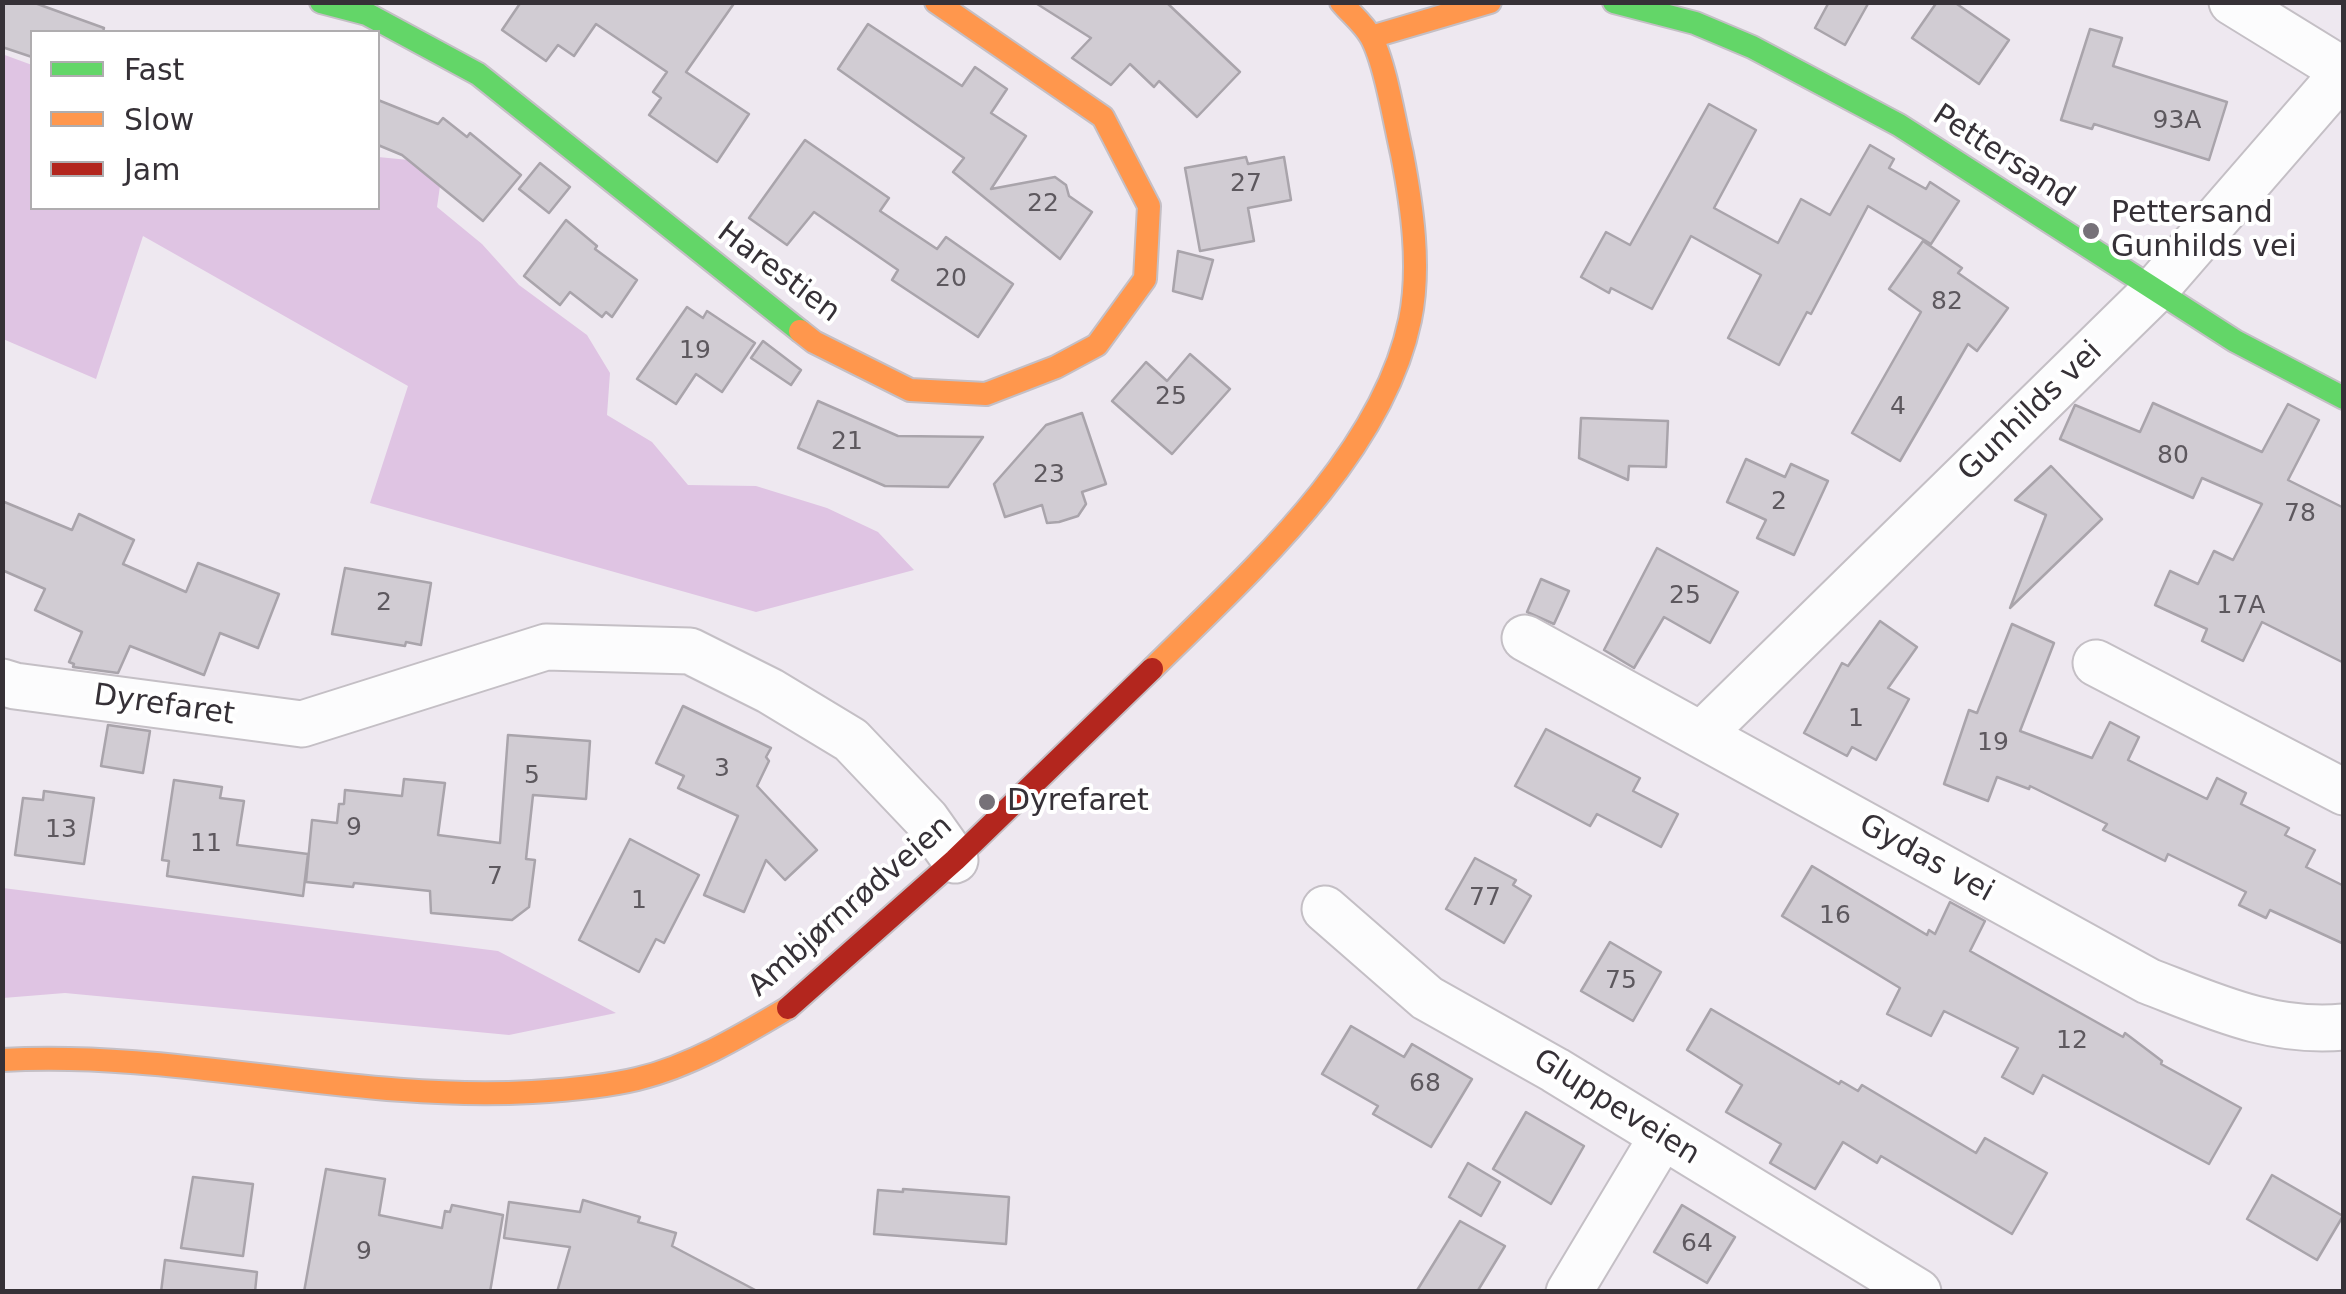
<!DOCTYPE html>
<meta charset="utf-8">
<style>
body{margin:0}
#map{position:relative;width:2346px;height:1294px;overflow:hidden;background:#eee8f0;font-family:"DejaVu Sans",sans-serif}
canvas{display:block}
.frame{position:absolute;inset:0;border:5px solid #363137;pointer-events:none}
.legend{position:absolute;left:30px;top:30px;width:350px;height:180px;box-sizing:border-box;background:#fff;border:2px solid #afadaf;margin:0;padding:12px 18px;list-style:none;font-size:30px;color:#363137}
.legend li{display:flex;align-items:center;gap:20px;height:50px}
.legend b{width:50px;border:2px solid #afadaf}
</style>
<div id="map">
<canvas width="2346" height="1294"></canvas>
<div class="frame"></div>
<ul class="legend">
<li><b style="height:12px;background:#63d668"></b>Fast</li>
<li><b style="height:12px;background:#ff974d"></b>Slow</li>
<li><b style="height:12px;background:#b3261e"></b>Jam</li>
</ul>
</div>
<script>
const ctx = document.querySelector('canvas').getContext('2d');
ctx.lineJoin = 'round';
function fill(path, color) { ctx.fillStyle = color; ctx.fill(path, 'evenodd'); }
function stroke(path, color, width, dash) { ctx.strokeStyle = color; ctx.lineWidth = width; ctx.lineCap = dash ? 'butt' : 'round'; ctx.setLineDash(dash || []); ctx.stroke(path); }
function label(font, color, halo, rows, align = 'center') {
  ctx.font = font + ' "DejaVu Sans",sans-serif'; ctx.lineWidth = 8; ctx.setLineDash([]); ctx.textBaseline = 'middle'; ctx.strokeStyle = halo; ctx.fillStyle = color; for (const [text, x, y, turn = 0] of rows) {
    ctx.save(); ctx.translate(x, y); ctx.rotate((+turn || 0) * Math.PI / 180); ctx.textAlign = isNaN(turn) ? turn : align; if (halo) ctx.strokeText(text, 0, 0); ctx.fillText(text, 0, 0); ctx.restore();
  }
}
fill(new Path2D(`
 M 2,54 L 32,65 L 32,208 L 378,208 L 378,157 L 409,160 L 440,186 L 437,207 L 482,244 L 519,285 L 587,335 L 610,373 L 607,415 L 652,442 L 688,485 L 756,486 L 827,508 L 878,532 L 914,570 L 756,612 L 370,503 L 408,386 L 143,236 L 96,379 L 3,339 Z
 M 3,888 L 498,951 L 616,1013 L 509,1035 L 65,993 L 3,998 Z`), '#dfc4e3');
const building = new Path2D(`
 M 2,2 L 32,2 L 104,28 L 103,32 L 32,32 L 32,57 L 2,47 Z
 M 521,2 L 735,2 L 686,72 L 749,114 L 717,162 L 649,115 L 661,98 L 653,92 L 667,72 L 596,24 L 574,56 L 558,45 L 546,61 L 502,30 Z
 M 1034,2 L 1166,2 L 1240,72 L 1197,117 L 1159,81 L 1154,87 L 1130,64 L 1111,85 L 1072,58 L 1091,38 Z
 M 1829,2 L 1869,2 L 1845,45 L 1815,28 Z
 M 1937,2 L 1954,2 L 2009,40 L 1979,84 L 1912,38 Z
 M 868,24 L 962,86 L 975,67 L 1007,89 L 991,113 L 1026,136 L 991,189 L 1055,177 L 1066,185 L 1069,196 L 1092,212 L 1060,259 L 953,172 L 964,158 L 838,69 Z
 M 2090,29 L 2122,38 L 2113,66 L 2227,102 L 2209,160 L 2094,124 L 2092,129 L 2061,120 Z
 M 378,100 L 438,124 L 443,118 L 467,137 L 470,133 L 521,175 L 483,221 L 402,155 L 378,145 Z
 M 1709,104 L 1756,130 L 1714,208 L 1778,243 L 1801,199 L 1830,215 L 1870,145 L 1894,159 L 1889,168 L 1926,189 L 1930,182 L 1959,201 L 1931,244 L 1868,206 L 1811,314 L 1807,312 L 1779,365 L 1728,338 L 1761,275 L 1691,236 L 1652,309 L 1611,288 L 1609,293 L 1581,277 L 1606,232 L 1630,245 Z
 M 805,140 L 889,198 L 880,211 L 937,249 L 946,237 L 1013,284 L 978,337 L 892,280 L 898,270 L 814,212 L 787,245 L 749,218 Z
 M 1246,157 L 1248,164 L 1284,157 L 1291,200 L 1248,208 L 1254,241 L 1200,251 L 1185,168 Z
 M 540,163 L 570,187 L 549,213 L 519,189 Z
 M 566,220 L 597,246 L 595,249 L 637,280 L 612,317 L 606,312 L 602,317 L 570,292 L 560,305 L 524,276 Z
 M 1923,241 L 1962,268 L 1958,273 L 2008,308 L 1977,351 L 1968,344 L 1900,461 L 1852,433 L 1921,312 L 1889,289 Z
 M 1178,251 L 1213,260 L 1202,299 L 1173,291 Z
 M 687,307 L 703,318 L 707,311 L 755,343 L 722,392 L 696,374 L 676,404 L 637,379 Z
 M 763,341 L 801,370 L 791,385 L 751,358 Z
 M 1190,354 L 1230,389 L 1172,454 L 1112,401 L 1146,362 L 1167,381 Z
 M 818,401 L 898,436 L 983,437 L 948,487 L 885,486 L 798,448 Z
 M 2153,403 L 2262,452 L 2288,404 L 2319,420 L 2288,480 L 2344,508 L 2344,663 L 2262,622 L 2243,661 L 2202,641 L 2207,629 L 2155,605 L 2170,571 L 2198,584 L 2214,551 L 2233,560 L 2262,504 L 2202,478 L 2193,498 L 2060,439 L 2075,405 L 2140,432 Z
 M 1082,413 L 1106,484 L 1082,492 L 1086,504 L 1078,516 L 1059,522 L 1047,523 L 1042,505 L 1005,517 L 994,484 L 1046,425 Z
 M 1581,418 L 1668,421 L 1666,467 L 1629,466 L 1628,480 L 1579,458 Z
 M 1746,459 L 1785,477 L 1791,464 L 1828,481 L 1794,555 L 1757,538 L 1766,520 L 1727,502 Z
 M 2051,466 L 2102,519 L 2010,608 L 2046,515 L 2015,500 Z
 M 2,501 L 72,530 L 79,514 L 134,540 L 123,564 L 186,592 L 198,563 L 279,594 L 258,648 L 220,633 L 204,675 L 130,646 L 118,673 L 73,667 L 74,664 L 69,662 L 82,632 L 35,610 L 45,589 L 2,570 Z
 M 1657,548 L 1738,592 L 1710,643 L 1664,617 L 1634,668 L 1604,650 Z
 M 345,568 L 431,583 L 421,645 L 406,642 L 405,646 L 332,634 Z
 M 1541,579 L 1569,591 L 1554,624 L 1527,612 Z
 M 1880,621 L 1917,647 L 1888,688 L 1909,699 L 1876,760 L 1852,747 L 1847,756 L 1804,733 L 1842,663 L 1848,666 Z
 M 2012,624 L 2054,643 L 2020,731 L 2092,758 L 2110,722 L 2139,737 L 2128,760 L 2207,799 L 2217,778 L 2246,793 L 2241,804 L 2289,828 L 2285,835 L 2315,850 L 2306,867 L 2344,886 L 2344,944 L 2270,910 L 2266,918 L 2239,905 L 2246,892 L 2168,854 L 2165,861 L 2103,830 L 2107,824 L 2030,786 L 2029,789 L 1997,777 L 1988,801 L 1944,784 L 1969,710 L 1977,713 Z
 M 683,706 L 771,748 L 766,757 L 769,761 L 757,786 L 817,850 L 785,880 L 766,860 L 744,912 L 704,895 L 738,816 L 678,788 L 684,776 L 656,763 Z
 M 108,725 L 150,731 L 143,773 L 101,766 Z
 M 1546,729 L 1640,778 L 1633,791 L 1678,814 L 1661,847 L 1597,814 L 1590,826 L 1515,786 Z
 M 508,735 L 590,741 L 586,799 L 533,795 L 526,859 L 535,860 L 529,907 L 512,920 L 431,913 L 430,891 L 354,883 L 353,887 L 306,882 L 312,820 L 337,823 L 339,804 L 344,804 L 345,790 L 402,796 L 404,779 L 445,783 L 438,835 L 500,843 Z
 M 174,780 L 222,787 L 220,798 L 244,801 L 237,845 L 308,854 L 303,896 L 167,876 L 169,861 L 162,860 Z
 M 44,791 L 94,798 L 84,864 L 15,855 L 23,798 L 43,800 Z
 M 630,839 L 699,875 L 664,943 L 656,939 L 639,972 L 579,940 Z
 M 1475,858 L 1516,880 L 1513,885 L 1531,896 L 1504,943 L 1446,909 Z
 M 1812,866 L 1927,935 L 1929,930 L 1935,934 L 1950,902 L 1985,921 L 1970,951 L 2123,1037 L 2125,1033 L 2162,1061 L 2161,1064 L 2241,1108 L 2209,1164 L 2043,1075 L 2033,1094 L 2002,1077 L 2018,1048 L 1944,1011 L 1931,1036 L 1887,1014 L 1900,988 L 1782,916 Z
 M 1610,942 L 1661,972 L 1633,1021 L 1581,991 Z
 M 1711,1009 L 1839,1084 L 1841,1081 L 1858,1091 L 1862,1085 L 1976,1153 L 1985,1138 L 2047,1173 L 2012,1234 L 1881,1156 L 1877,1163 L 1843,1142 L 1815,1189 L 1770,1163 L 1781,1144 L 1726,1112 L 1742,1085 L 1687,1050 Z
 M 1351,1026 L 1404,1057 L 1412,1044 L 1472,1079 L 1431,1147 L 1373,1114 L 1378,1106 L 1322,1074 Z
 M 1526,1112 L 1584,1146 L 1551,1204 L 1493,1169 Z
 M 1468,1163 L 1500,1182 L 1481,1216 L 1449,1197 Z
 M 326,1169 L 385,1179 L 379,1215 L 442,1228 L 445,1211 L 450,1212 L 452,1205 L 503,1215 L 490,1292 L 304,1292 Z
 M 2272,1175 L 2343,1216 L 2317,1260 L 2247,1219 Z
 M 193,1177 L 253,1184 L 243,1256 L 181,1248 Z
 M 903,1189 L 1009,1197 L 1006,1244 L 874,1234 L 878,1190 L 903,1192 Z
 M 583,1200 L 640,1217 L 638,1222 L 676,1233 L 672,1246 L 759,1292 L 557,1292 L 570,1247 L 504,1238 L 509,1202 L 580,1212 Z
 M 1682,1205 L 1735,1237 L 1707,1283 L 1654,1252 Z
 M 1460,1221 L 1505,1246 L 1477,1292 L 1416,1292 Z
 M 165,1260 L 257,1272 L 255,1292 L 161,1292 Z`);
fill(building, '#d1ccd3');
stroke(building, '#a9a4ab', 2.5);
const street = new Path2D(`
 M 2232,2 L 2344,71
 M 1525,638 L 2148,981 C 2213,1006 2272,1034 2344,1027
 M 2096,663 L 2344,792
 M 2,682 L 15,686 L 302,724 L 546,647 L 690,651 L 770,691 L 851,740 L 926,819 L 955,860
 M 1701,735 L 2154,291 L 2344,72
 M 1325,909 L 1427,998 L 1555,1070 L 1918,1292
 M 1569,1292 L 1662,1137`);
const fast = new Path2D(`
 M 321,2 L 367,14 L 478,74 L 800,331
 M 1614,2 L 1695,23 L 1752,47 L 1899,125 L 2235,341 L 2344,398`);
const slow = new Path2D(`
 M 1371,37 L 1490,2
 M 800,331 L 814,342 L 910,390 L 986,394 L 1056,367 L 1097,345 L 1145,279 L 1149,206 L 1103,117 L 936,2
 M 1152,669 C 1247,575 1382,456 1410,320 C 1421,267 1412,206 1402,154 C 1395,124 1385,62 1371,37 C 1364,24 1350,13 1341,2
 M 2,1060 C 180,1050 354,1102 532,1092 C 566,1090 604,1087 637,1079 C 691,1066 741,1036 788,1008`);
const jam = new Path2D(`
 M 788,1008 L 955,860 L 1152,669`);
stroke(street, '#c4bfc5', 49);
stroke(fast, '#c4bfc5', 26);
stroke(slow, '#c4bfc5', 26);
stroke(jam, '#c4bfc5', 26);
stroke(street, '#fcfcfd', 45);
stroke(fast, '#63d668', 22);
stroke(slow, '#ff974d', 22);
stroke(jam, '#b3261e', 22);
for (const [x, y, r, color] of [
 [2091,231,10,"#767178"],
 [987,802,10,"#767178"]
]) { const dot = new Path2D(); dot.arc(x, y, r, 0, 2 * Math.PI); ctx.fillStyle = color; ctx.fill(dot); stroke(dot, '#fff', 4); }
label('25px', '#5d585e', null, [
 ["93A",2177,121],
 ["27",1246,184],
 ["22",1043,204],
 ["20",951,279],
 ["82",1947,302],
 ["19",695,351],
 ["25",1171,397],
 ["4",1898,407],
 ["21",847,442],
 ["80",2173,456],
 ["23",1049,475],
 ["2",1779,502],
 ["78",2300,514],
 ["25",1685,596],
 ["2",384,603],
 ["17A",2241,606],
 ["1",1856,719],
 ["19",1993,743],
 ["3",722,769],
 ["5",532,776],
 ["9",354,828],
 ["13",61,830],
 ["11",206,844],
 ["7",495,877],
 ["77",1485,898],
 ["1",639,901],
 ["16",1835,916],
 ["75",1621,981],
 ["12",2072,1041],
 ["68",1425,1084],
 ["64",1697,1244],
 ["9",364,1252]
]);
label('30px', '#363137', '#fff', [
 ["Pettersand",2003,157,33],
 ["Harestien",778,273,37],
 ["Gunhilds vei",2031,412,-44],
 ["Dyrefaret",164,706,8],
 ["Gydas vei",1926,859,29],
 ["Ambjørnrødveien",851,907,-41],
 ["Gluppeveien",1616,1108,32]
]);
label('30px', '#363137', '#fff', [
 ["Pettersand",2111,214],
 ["Gunhilds vei",2111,248],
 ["Dyrefaret",1007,802]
], 'left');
</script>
